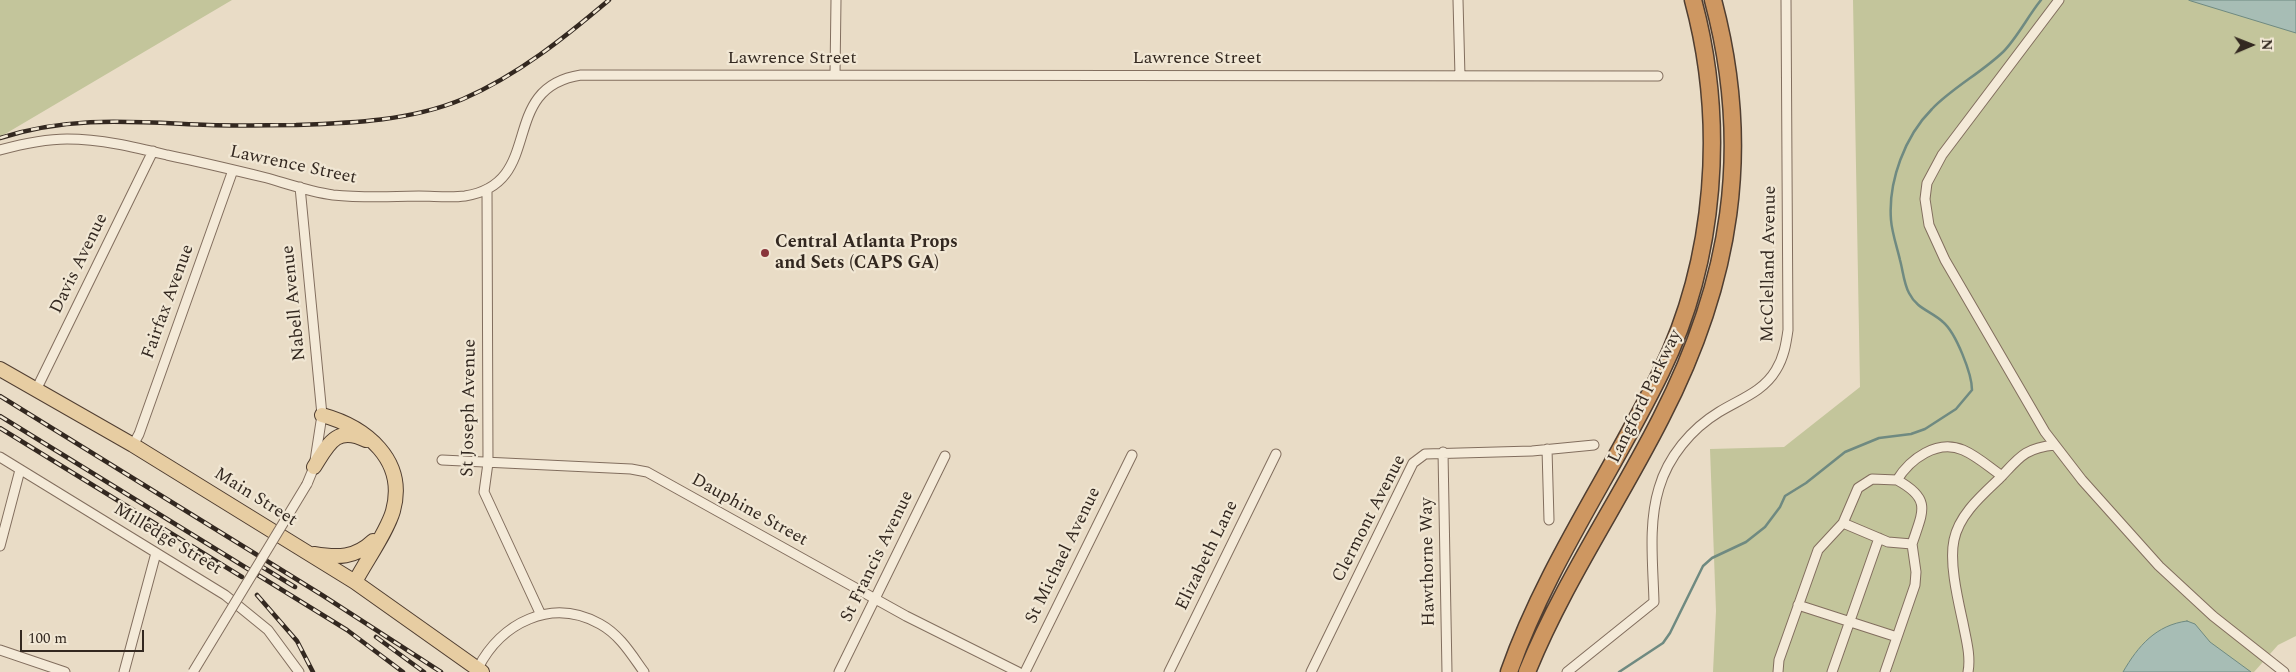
<!DOCTYPE html>
<style>
body{margin:0}
#map{position:relative;width:2296px;height:672px;overflow:hidden;background:#e9dcc6;font-family:Spectral,serif}
canvas{display:block}
.north{position:absolute;left:2226px;top:20px;width:50px;height:50px;-webkit-text-stroke:4px #f1e7d4;paint-order:stroke;rotate:89deg;font-size:14px;font-weight:700;line-height:20px;text-align:center;color:#332820}
.north::after{content:'';display:block;margin:auto;width:18px;height:22px;background:#332820;clip-path:polygon(50% 0,100% 100%,50% 72%,0 100%)}
.scale{position:absolute;left:20px;top:630px;width:124px;height:22px;box-sizing:border-box;border:2px solid #332820;border-top:0;padding-left:6px;font-size:15px;line-height:18px;white-space:nowrap;color:#332820;-webkit-text-stroke:4px #f1e7d4;paint-order:stroke}
</style>
<div id="map">
<canvas width="2296" height="672"></canvas>
<div class="north">N</div>
<div class="scale">100 m</div>
</div>
<script>
const ctx = document.querySelector('canvas').getContext('2d');
ctx.lineJoin = 'round';
function fill(path, color) { ctx.fillStyle = color; ctx.fill(path, 'evenodd'); }
function stroke(path, color, width, dash) { ctx.strokeStyle = color; ctx.lineWidth = width; ctx.lineCap = dash ? 'butt' : 'round'; ctx.setLineDash(dash || []); ctx.stroke(path); }
function label(font, color, halo, rows, align = 'center') {
  ctx.font = font + ' Spectral,serif'; ctx.lineWidth = 4.5; ctx.setLineDash([]); ctx.textBaseline = 'middle'; ctx.strokeStyle = halo; ctx.fillStyle = color; for (const [text, x, y, turn = 0] of rows) {
    ctx.save(); ctx.translate(x, y); ctx.rotate((+turn || 0) * Math.PI / 180); ctx.textAlign = isNaN(turn) ? turn : align; if (halo) ctx.strokeText(text, 0, 0); ctx.fillText(text, 0, 0); ctx.restore();
  }
}
fill(new Path2D(`
 M 0,0 L 232,0 L 0,137 Z
 M 1853,0 L 2296,0 L 2296,636 L 2278,645 L 2254,672 L 1713,672 L 1716,611 L 1710,449 L 1784,447 L 1860,387 Z`), '#c3c59b');
const water = new Path2D(`
 M 2189,0 L 2296,0 L 2296,33 L 2191,1 Z
 M 2187,621 L 2195,624 L 2210,642 L 2251,672 L 2123,672 C 2138,646 2156,625 2187,621 Z`);
fill(water, '#a7bdb5');
stroke(water, '#6f8a81', 1);
stroke(new Path2D(`
 M 1619,672 L 1663,643 L 1670,633 L 1703,566 L 1712,558 L 1746,542 L 1765,527 L 1780,507 L 1785,496 L 1806,483 L 1845,452 L 1879,438 L 1911,434 L 1925,429 L 1956,409 L 1972,390 C 1972,374 1956,333 1943,322 C 1931,311 1917,309 1909,293 C 1904,284 1903,271 1900,260 C 1897,247 1892,233 1891,220 C 1888,181 1905,136 1932,109 C 1952,88 1981,73 2003,52 C 2017,38 2028,16 2041,0`), '#6f8a81', 2.5);
const minor = new Path2D(`
 M 1458,0 L 1460,76
 M 2059,0 L 1942,155 L 1927,183 L 1925,199 L 1929,225 L 1945,260 L 2045,432 L 2082,480 L 2159,566 L 2213,616 L 2284,672
 M 835,75 L 836,0
 M 0,150 C 22,144 44,139 67,139 C 101,139 134,147 167,155 C 201,162 234,170 267,178 C 288,184 311,192 333,195 C 361,198 391,197 419,196 C 434,196 450,198 465,196 C 547,183 496,88 581,75 L 1658,76
 M 300,187 L 322,415 L 314,467 L 307,484
 M 487,189 L 488,463 L 484,492 L 541,615
 M 36,390 L 153,151
 M 133,445 L 139,434 L 233,170
 M 1547,449 L 1549,520
 M 1443,452 L 1447,672
 M 0,457 L 225,595 L 268,630 L 299,672
 M 442,460 L 631,469 L 647,472 L 906,616 L 1018,672
 M 1843,523 L 1888,542 L 1912,544 C 1923,511 1932,499 1897,480
 M 0,546 L 20,470
 M 1798,605 L 1897,637
 M 0,650 L 65,672
 M 478,668 C 501,623 551,597 600,624 C 620,635 631,654 644,672
 M 124,672 L 156,553
 M 839,672 L 945,456
 M 1025,672 L 1132,455
 M 1169,672 L 1276,454
 M 1311,672 L 1413,463 L 1425,454 L 1532,451 L 1594,445
 M 1567,672 L 1654,602 C 1653,564 1648,524 1659,488 C 1668,457 1691,429 1719,412 C 1740,399 1763,392 1776,370 C 1784,357 1786,344 1788,330 L 1786,0
 M 1778,672 L 1779,660 L 1818,550 L 1843,523 L 1858,488 L 1872,479 L 1897,480 C 1910,459 1937,439 1963,450 C 1977,456 1989,467 2002,476
 M 1832,672 L 1879,538
 M 1885,672 L 1915,585 L 1916,572 L 1912,544
 M 1968,672 C 1971,656 1966,639 1963,623 C 1958,600 1949,563 1954,540 C 1959,515 1981,496 1999,479 C 2019,458 2024,448 2055,445`);
const primary = new Path2D(`
 M 0,369 L 133,445 L 355,582 L 482,672
 M 322,415 C 366,427 407,460 393,511 C 387,532 366,561 355,582
 M 314,467 C 328,445 336,425 366,440
 M 314,554 C 338,558 355,558 373,541`);
const motorway = new Path2D(`
 M 1509,672 C 1546,566 1612,473 1661,372 C 1716,259 1726,122 1693,0
 M 1527,672 C 1563,583 1618,503 1661,418 C 1731,282 1753,149 1713,0`);
stroke(minor, '#826e5e', 11);
stroke(primary, '#503e31', 16);
stroke(motorway, '#503e31', 19);
stroke(minor, '#f4ead8', 9);
stroke(primary, '#e7cda2', 14);
stroke(motorway, '#ce9761', 16);
const rail = new Path2D(`
 M 0,138 C 73,115 134,122 209,125 C 238,126 267,125 296,125 C 352,123 410,121 463,99 C 518,75 564,38 609,0
 M 0,396 L 322,595 L 441,672
 M 0,416 L 347,630 L 403,672
 M 0,428 L 242,577
 M 259,565 L 295,587
 M 257,595 L 297,641 L 313,672
 M 376,637 L 424,672`);
stroke(rail, '#332820', 4.5);
stroke(rail, '#f1e7d4', 2.5, [8]);
const minorBridge = new Path2D(`
 M 193,672 L 307,484`);
stroke(minorBridge, '#826e5e', 11, []);
stroke(minorBridge, '#f4ead8', 9);
for (const [x, y, r, color] of [
 [765,253,5,"#89353b"]
]) { const dot = new Path2D(); dot.arc(x, y, r, 0, 2 * Math.PI); ctx.fillStyle = color; ctx.fill(dot); stroke(dot, '#f1e7d4', 2); }
label('18px', '#332820', '#f1e7d4', [
 ["Lawrence Street",792,59],
 ["Lawrence Street",1197,59],
 ["Lawrence Street",293,166,12],
 ["Davis Avenue",80,264,-64],
 ["McClelland Avenue",1770,264,-89],
 ["Fairfax Avenue",169,302,-70],
 ["Nabell Avenue",295,303,-96],
 ["Langford Parkway",1646,397,-64],
 ["St Joseph Avenue",470,408,-89],
 ["Main Street",255,498,32],
 ["Dauphine Street",749,511,29],
 ["Clermont Avenue",1370,519,-63],
 ["Milledge Street",167,540,31],
 ["St Michael Avenue",1064,556,-64],
 ["Elizabeth Lane",1208,556,-64],
 ["St Francis Avenue",878,557,-64],
 ["Hawthorne Way",1429,562,-91]
]);
label('bold 18px', '#332820', '#f1e7d4', [
 ["Central Atlanta Props",775,243],
 ["and Sets (CAPS GA)",775,264]
], 'left');
</script>
